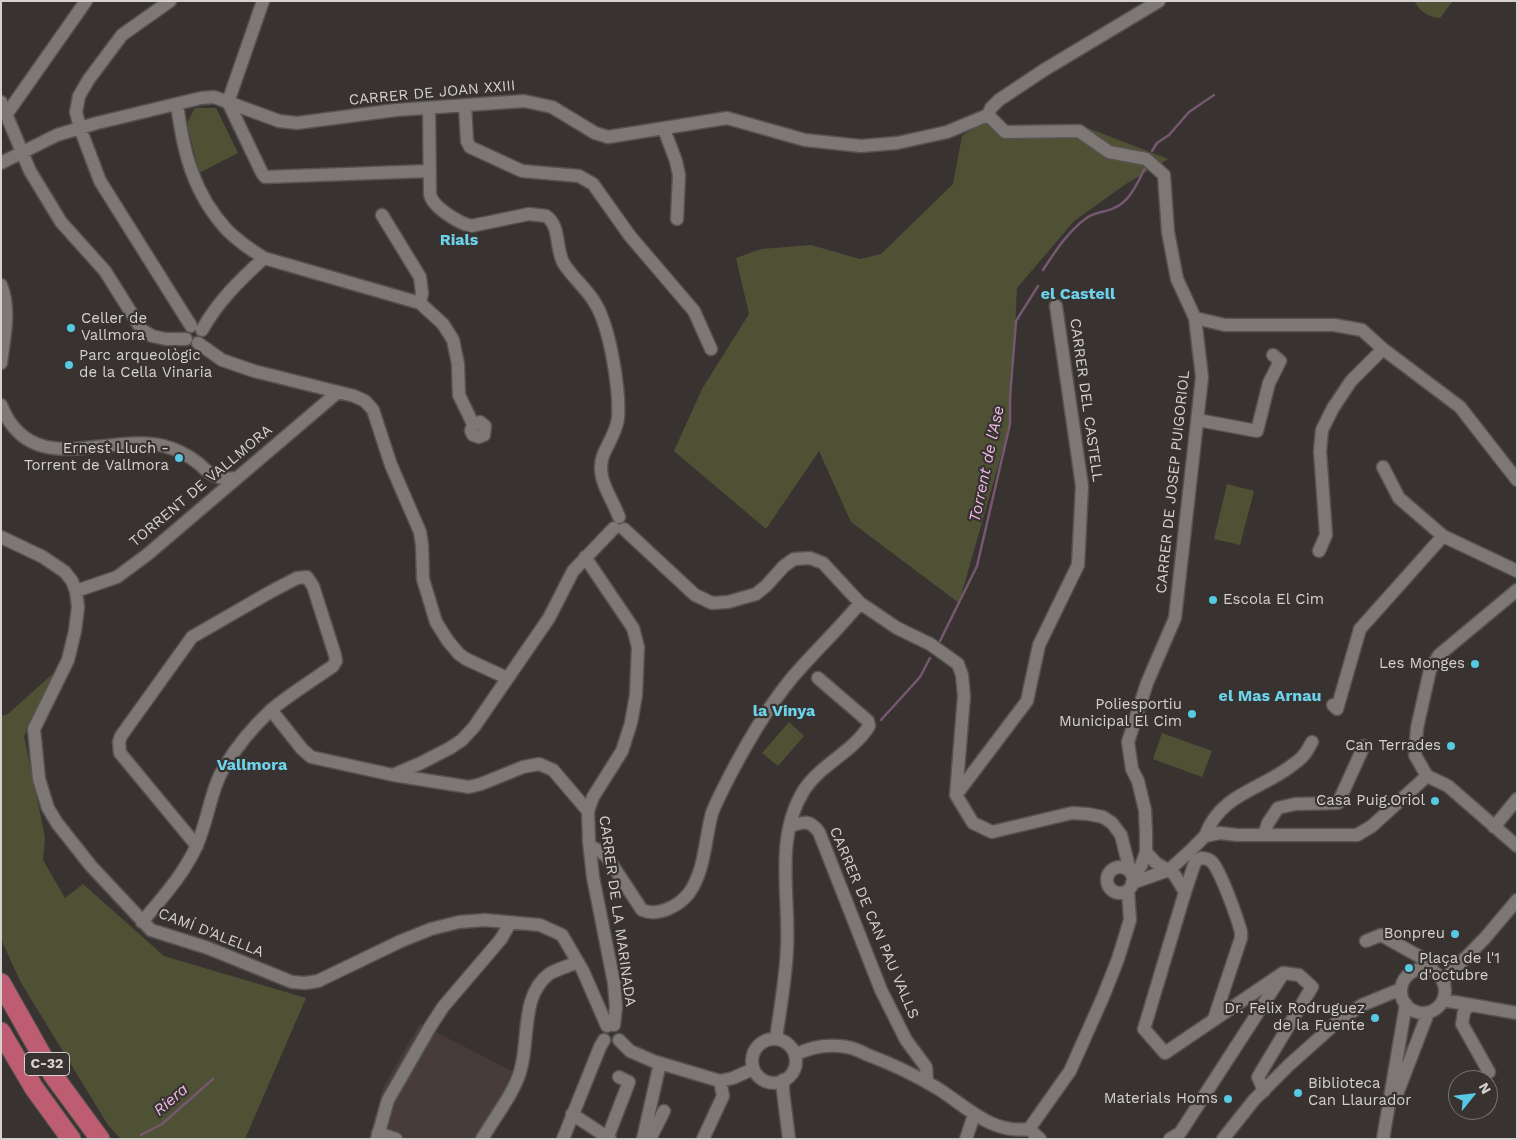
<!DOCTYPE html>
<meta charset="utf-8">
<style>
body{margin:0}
#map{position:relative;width:1518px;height:1140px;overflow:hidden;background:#383331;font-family:"Work Sans",sans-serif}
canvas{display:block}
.frame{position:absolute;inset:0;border:2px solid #d4d1cf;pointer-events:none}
.north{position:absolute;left:1448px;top:1070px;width:50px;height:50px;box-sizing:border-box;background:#383331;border:1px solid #767270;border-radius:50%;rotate:61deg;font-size:14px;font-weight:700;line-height:20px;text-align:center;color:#d4d1cf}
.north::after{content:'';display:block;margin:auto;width:18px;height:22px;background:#57c9e2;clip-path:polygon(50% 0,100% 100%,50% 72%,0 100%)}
</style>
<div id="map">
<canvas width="1518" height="1140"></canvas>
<div class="frame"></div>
<div class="north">N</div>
</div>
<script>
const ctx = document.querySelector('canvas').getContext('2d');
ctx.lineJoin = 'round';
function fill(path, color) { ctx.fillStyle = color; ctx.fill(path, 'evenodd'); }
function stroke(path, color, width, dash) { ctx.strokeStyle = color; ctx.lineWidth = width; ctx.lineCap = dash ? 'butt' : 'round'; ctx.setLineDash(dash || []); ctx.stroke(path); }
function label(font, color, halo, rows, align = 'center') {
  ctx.font = font + ' "Work Sans",sans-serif'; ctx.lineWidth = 4.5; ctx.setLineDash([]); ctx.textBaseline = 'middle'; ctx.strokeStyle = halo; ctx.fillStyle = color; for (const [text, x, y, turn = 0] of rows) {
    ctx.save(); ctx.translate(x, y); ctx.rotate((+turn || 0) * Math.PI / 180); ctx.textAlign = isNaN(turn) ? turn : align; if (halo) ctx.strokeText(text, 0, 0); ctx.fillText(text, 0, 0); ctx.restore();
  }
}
fill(new Path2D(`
 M 420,1024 L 512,1071 L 505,1093 L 475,1139 L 369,1139 L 383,1087 Z`), '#473c37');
fill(new Path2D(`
 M 1414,1 L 1453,1 L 1440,18 C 1427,17 1421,12 1414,1 Z
 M 195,108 L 216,108 L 238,153 L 199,173 L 187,123 Z
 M 984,121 L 1001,136 L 1080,125 L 1168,159 L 1126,184 L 1074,221 L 1017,288 L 1010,424 L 959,603 L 851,522 L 819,451 L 766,529 L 674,451 L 702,389 L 749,314 L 736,258 L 761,249 L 811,245 L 860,259 L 881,254 L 953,184 L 962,136 Z
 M 1227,484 L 1254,491 L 1240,545 L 1214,539 Z
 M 57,670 L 24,736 L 45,837 L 43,860 L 65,898 L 83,884 L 164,956 L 306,998 L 245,1139 L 121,1139 L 108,1125 L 20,981 L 1,939 L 1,716 L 8,714 Z
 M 789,722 L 804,736 L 778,766 L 762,753 Z
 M 1162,733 L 1212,751 L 1202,777 L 1153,759 Z`), '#4f5135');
stroke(new Path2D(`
 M 1152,151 L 1157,143 L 1169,135 L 1189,112 L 1214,95
 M 1043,270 C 1056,250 1069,230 1088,217 C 1096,212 1106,212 1114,208 C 1131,201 1138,181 1146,166
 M 939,643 L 977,566 L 1010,424 L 1010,397 L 1016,321 L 1038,286
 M 881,720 L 920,677 L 930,658
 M 141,1135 L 162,1124 L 213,1079`), '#75586f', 2.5);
const minor = new Path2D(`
 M 170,1 L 122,35 L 89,79 L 79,96 L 76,112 L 80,128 L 100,181 L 191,326
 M 1,102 L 30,171 L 61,222 L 105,271 L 142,330 L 152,336 L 166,339 L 186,339
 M 228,102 L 262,173 L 265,177 L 429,171
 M 228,102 L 263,1
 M 177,104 C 183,151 193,193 227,230 C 238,241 251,250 264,258 L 420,303 L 422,293 L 420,277 L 382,215
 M 465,105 L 467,141 L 470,147 L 522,171 L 579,176 L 593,184 L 630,236 L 694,311 L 711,349
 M 429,108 L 430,194 C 432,207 459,223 471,226 L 529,214 L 546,216 C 561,226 555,249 564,264 C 573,278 587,289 595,303 C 610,327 620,390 618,418 C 617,430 609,442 604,453 C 594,477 611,495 619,517
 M 6,115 L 86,1
 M 988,115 L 1005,132 L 1079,131 L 1109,152 L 1146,159 L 1164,175 L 1168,232 L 1177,279 L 1195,318 L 1202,377 L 1175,618 L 1147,683 L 1128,742 L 1132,769 L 1138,781 L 1145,810 L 1146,832 L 1146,852 L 1141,866 L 1132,875
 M 988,115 L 991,108 L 999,100 L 1044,70 L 1159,1
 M 664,129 L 676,161 L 679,175 L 677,219
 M 1,163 L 57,135 L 97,123 L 201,98 L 214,97 L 279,121 L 297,123 L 396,110 L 524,101 L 552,107 L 595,133 L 608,137 L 727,118 L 805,140 L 861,146 L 897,143 L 947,132 L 988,115
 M 1,285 C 11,310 4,337 1,363
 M 420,303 L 443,324 L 453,340 L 458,364 L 459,395 L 473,424 L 480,422 L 485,426 L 484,435 L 479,437 L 473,435 L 471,431 L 473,424
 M 1195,318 L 1225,325 L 1334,325 L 1362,330 L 1383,349 L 1460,407 L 1517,480
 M 202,330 C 218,301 240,280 264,258
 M 198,343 L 222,360 L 254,371 L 354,396 L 365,401 L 373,410 L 391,465 L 420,532 L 422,545 L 423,579 L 436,622 L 448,641 L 459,654 L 466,659 L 507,678
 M 1,405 C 31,481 107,432 164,446 C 176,449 189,456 198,463 C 202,466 206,471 210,473 C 217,478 227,479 236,478
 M 1198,420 L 1257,431 L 1269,383 L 1280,361 L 1273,355
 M 1383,467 L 1399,498 L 1443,536 L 1517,571
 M 624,529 L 695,595 L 712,603 L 728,602 L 756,594 L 766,586 L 784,566 L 794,559 L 810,558 L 823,563 L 860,603 L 897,628 L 930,644 L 958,664 L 962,675 L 964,696 L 956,795 L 973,823 L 992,832 L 1072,813 L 1088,814 L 1103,817 L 1112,823 L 1121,835 L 1130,871
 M 1,537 L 43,557 L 65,572 L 72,581 L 76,591 L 78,607 L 75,631 L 68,660 L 34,729 L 39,779 L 48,808 L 57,823 L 91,866 L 151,930 L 208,948 L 292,982 L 305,983 L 318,981 L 401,941 L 431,929 L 459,922 L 485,920 L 540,925 L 562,935 L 583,971 L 607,1026
 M 1319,551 L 1326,535 L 1320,451 L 1322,430 L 1333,408 L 1351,381 L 1383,349
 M 585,557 L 633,628 L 638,647 L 636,695 L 631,723 L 622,751 L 593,797 L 588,811
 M 76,591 L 117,577 L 148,554 L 338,392
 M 1333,705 L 1337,709 L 1360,629 L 1443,536
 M 271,710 L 302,749 L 311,757 L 393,775 L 421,763 L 450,748 L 462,740 L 474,727 L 549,618 L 573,571 L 614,528
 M 393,775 L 469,787 L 481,784 L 523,767 L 539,764 L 553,770 L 588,811 L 589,842 L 593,877 L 614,983 L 616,1007 L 614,1025
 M 1427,776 L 1415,755 L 1417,728 L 1430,670 L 1439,655 L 1517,590
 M 956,795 L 1027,701 L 1039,645 L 1078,565 L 1082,486 L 1056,306
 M 790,826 C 804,822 809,819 819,832 L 881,990 L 906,1040 L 926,1067 L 927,1082
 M 1494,827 L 1517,799
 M 1264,835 L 1268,823 L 1278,808 L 1295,804 L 1338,803 L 1364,746
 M 1205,836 C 1220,794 1260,790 1291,766 C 1295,763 1300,760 1303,756 C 1307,752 1309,747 1312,742
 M 590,846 L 600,851 L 607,857 L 642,910 C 658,917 679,906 689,893 C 705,871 705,839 712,813 C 715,805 719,797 723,789 C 742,751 764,712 791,679 C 813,653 838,630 860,603
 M 1146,852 L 1156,863 L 1174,874 L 1185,892 L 1144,1029 L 1165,1053 L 1283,973
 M1107 880a13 13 0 1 1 26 0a13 13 0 1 1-26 0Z
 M 1132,883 L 1169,870 L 1189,852 L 1205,836 L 1220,833 L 1237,835 L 1357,835 L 1372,826 L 1427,776 L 1448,786 L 1517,846
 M 1185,892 L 1195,862 L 1201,858 C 1205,858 1209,859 1212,862 C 1221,872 1237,917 1241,932 L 1241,938 L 1214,1019
 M 142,922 C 163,897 184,874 197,845 C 208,820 211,788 225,766 C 237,746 254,726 271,710 C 290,694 313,680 333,666 L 336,661 L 335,655 L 313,586 L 307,577 L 297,578 L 272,591 L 192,637 L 121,736 L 119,742 L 120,753 L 197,846
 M 1366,941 L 1381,935 L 1431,963 L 1432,971
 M1401 991a22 22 0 1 1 44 0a22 22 0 1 1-44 0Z
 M 1443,981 L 1485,938 L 1517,900
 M 1443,1000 L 1517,1013
 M 1469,1005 L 1464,1012 L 1462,1024 L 1489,1072
 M 776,1039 C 780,1009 786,978 787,948 C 790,896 774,838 804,790 C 821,764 853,752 869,726 L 868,721 L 818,678
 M752 1061a22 22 0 1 1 44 0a22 22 0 1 1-44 0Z
 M 619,1040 L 630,1051 L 653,1061 L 720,1081 L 733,1078 L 753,1069
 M 795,1055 C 810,1047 829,1044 847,1047 C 854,1048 862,1052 868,1055 C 892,1064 915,1075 937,1088 C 967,1107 991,1134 1029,1129
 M 783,1080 L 783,1091 L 789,1139
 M 1264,1091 L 1258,1077 L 1312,987 L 1299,975 L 1283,973
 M 1395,1099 L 1428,1013
 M 572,1114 L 610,1139
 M 1029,1129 L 1070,1071 L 1103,997 L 1118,959 L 1130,920 L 1128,890
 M 1029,1129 L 1040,1139
 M 378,1133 L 396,1139
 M 377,1139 L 388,1100 L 430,1027 L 443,1007 L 501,939 L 510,923
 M 482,1139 C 494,1118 513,1095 520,1072 C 530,1041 520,996 549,974 C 557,969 569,966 578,962
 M 563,1139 L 600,1047 L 604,1040
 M 607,1139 L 629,1082 L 619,1077
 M 643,1139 L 660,1063
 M 650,1139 L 664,1111
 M 703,1139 L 723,1096 L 720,1081
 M 966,1139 L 974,1115
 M 1170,1139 L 1180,1133 L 1281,977
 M 1223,1139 L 1254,1100 L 1289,1065 L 1336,1023 L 1362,1005 L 1401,989
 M 1383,1139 L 1406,1004`);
const highway = new Path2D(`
 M 1,983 L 53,1075 L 100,1139
 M 1,1032 L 34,1088 L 71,1139`);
stroke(minor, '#555250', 15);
stroke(highway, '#555250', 21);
stroke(minor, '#7d7775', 12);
stroke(highway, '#be5c71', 19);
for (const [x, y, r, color] of [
 [71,328,5,"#57c9e2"],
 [69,365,5,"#57c9e2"],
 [179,458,5,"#57c9e2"],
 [1213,600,5,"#57c9e2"],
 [1475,664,5,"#57c9e2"],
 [1192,714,5,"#57c9e2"],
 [1451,746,5,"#57c9e2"],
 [1435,801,5,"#57c9e2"],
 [1455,934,5,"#57c9e2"],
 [1409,968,5,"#57c9e2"],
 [1375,1018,5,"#57c9e2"],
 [1298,1093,5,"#57c9e2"],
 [1228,1099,5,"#57c9e2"]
]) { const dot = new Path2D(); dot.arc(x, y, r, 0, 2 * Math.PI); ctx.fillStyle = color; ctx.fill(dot); stroke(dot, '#383331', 2); }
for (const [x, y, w] of [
 [47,1064,45]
]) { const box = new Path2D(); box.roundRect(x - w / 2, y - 11.5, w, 23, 4); ctx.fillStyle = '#383331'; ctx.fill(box); stroke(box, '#d4d1cf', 1); }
label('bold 14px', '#d4d1cf', null, [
 ["C-32",47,1064]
]);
label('15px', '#d4d1cf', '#383331', [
 ["CARRER DE JOAN XXIII",432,93,-5],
 ["CARRER DEL CASTELL",1086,400,82],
 ["CARRER DE JOSEP PUIGORIOL",1173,482,-84],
 ["TORRENT DE VALLMORA",201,486,-40],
 ["CARRER DE LA MARINADA",617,911,82],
 ["CARRER DE CAN PAU VALLS",874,923,67],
 ["CAMÍ D'ALELLA",211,933,21]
]);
label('15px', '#d4d1cf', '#383331', [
 ["Celler de",81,319,"left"],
 ["Vallmora",81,336,"left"],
 ["Parc arqueològic",79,356,"left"],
 ["de la Cella Vinaria",79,373,"left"],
 ["Ernest Lluch -",169,449],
 ["Torrent de Vallmora",169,466],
 ["Escola El Cim",1223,600,"left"],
 ["Les Monges",1465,664],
 ["Poliesportiu",1182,705],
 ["Municipal El Cim",1182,722],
 ["Can Terrades",1441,746],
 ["Casa Puig.Oriol",1425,801],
 ["Bonpreu",1445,934],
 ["Plaça de l'1",1419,959,"left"],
 ["d'octubre",1419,976,"left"],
 ["Dr. Felix Rodruguez",1365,1009],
 ["de la Fuente",1365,1026],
 ["Biblioteca",1308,1084,"left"],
 ["Can Llaurador",1308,1101,"left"],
 ["Materials Homs",1218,1099]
], 'right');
label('bold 16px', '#6dd3ea', '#383331', [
 ["Rials",459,240],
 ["el Castell",1078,294],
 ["el Mas Arnau",1270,696],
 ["la Vinya",784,711],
 ["Vallmora",252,765]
]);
label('italic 16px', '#efbbe4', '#383331', [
 ["Torrent de l'Ase",987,464,-78],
 ["Riera",171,1100,-41]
]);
</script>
